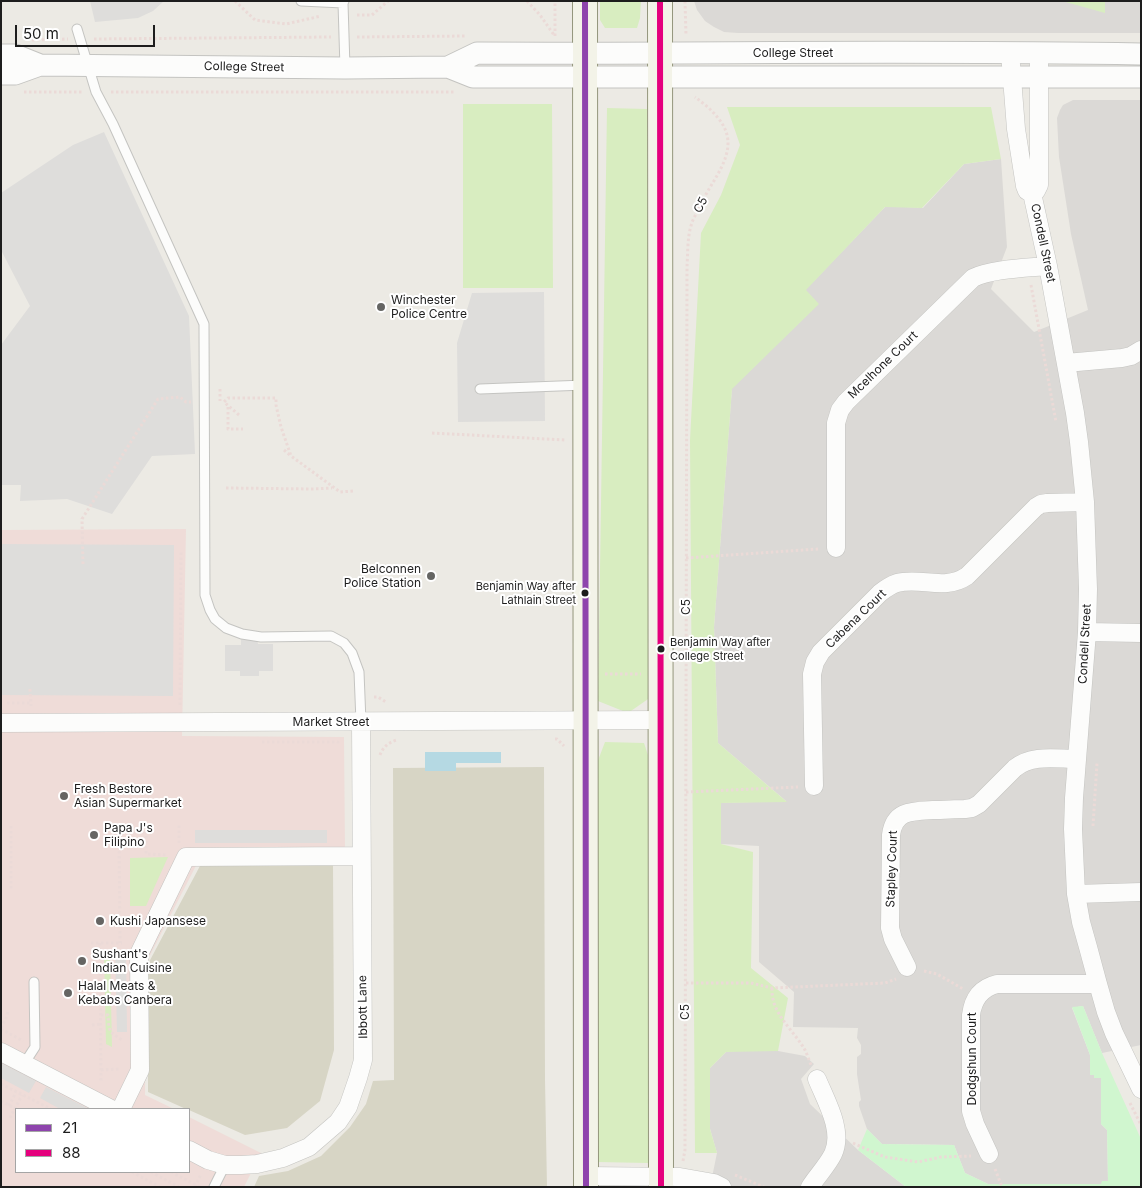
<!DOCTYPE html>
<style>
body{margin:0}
#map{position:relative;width:1142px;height:1188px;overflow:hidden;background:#eceae4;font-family:Inter,sans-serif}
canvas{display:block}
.frame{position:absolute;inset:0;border:2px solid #1d1d1d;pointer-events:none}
.legend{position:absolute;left:15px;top:1108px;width:175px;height:65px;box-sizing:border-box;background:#fff;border:1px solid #a5a5a5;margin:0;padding:6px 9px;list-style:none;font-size:15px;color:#1d1d1d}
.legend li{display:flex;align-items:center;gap:10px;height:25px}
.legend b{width:25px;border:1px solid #a5a5a5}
.scale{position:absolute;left:15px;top:25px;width:140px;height:22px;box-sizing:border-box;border:2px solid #1d1d1d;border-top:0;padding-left:6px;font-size:15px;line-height:18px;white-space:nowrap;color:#1d1d1d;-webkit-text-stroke:4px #fff;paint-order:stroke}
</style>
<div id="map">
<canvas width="1142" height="1188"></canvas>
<div class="frame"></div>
<ul class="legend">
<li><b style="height:6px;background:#8e44ad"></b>21</li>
<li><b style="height:6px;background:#e5007d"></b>88</li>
</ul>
<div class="scale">50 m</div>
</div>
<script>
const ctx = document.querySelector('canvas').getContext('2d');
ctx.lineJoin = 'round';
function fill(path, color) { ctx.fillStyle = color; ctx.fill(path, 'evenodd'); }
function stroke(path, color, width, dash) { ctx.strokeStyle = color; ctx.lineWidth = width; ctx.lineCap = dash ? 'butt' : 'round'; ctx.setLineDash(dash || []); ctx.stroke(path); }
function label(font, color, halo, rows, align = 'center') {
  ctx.font = font + ' Inter,sans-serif'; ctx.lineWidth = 4; ctx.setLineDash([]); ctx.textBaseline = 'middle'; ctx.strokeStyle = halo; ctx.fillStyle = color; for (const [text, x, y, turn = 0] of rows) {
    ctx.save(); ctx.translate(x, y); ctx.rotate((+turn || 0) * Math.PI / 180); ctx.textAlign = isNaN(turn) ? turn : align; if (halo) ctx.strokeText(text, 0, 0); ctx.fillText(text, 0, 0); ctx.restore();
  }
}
fill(new Path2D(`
 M 694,1 L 1141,1 L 1141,33 L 738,33 L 724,32 L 714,27 L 705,21 L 697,10 Z
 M 1073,100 L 1141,100 L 1141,1045 L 1102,1053 L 1083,1006 L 1072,1008 L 1090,1055 L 1090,1074 L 1094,1075 L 1101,1077 L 1101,1124 L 1107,1130 L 1108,1181 L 1102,1184 L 988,1184 L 965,1173 L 954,1145 L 882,1144 L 867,1129 L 859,1106 L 859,1102 L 861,1100 L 857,1074 L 857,1057 L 861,1054 L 861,1045 L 857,1038 L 858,1028 L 793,1027 L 794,992 L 759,962 L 759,846 L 721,844 L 721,803 L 786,801 L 718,743 L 714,627 L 732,388 L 818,304 L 805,290 L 886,206 L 923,208 L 964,164 L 1001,159 L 1007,247 L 991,289 L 1034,332 L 1088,310 L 1071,234 L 1059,157 L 1057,118 L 1060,110 L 1063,105 Z
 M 735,1051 L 778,1051 L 805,1056 L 814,1064 L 801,1079 L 810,1104 L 858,1150 L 906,1187 L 710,1187 L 717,1153 L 710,1129 L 710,1068 L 726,1052 Z`), '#dbd9d6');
fill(new Path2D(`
 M 186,529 L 182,736 L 344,737 L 345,851 L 203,852 L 146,963 L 145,1095 L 174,1109 L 16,1109 L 16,1172 L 189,1172 L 189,1117 L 261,1153 L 244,1187 L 1,1187 L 1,530 Z`), '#efdcd8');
fill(new Path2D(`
 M 544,767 L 545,1080 L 547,1187 L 254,1187 L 259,1176 L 288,1171 L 321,1156 L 350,1127 L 366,1104 L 373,1081 L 394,1080 L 393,768 Z
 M 201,864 L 333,865 L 334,1050 L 320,1101 L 287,1128 L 245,1135 L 189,1110 L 189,1109 L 186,1109 L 148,1092 L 148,964 Z`), '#d7d5c5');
fill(new Path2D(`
 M 600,1 L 641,1 L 640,18 L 637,28 L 605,28 L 600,20 Z
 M 1062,1 L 1105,1 L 1105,13 Z
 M 463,104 L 552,104 L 553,288 L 463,288 Z
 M 727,107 L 991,107 L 1001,159 L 964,164 L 922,208 L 885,207 L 806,290 L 819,304 L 732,389 L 714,627 L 718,743 L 787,802 L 721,803 L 721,844 L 753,852 L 751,968 L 788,998 L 778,1051 L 726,1052 L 710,1068 L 710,1129 L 717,1153 L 695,1153 L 690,440 L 701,233 L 721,195 L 740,145 Z
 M 607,108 L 647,109 L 651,697 L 628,713 L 598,701 Z
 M 605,742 L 644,743 L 649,758 L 648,1163 L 597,1162 L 597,763 Z
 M 168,857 L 146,906 L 130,906 L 130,858 Z
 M 104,951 L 110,951 L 112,1047 L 106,1044 Z`), '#d8edc0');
fill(new Path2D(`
 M 1083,1006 L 1102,1053 L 1141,1139 L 1141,1187 L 906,1187 L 858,1150 L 867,1129 L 882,1144 L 954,1145 L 965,1173 L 988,1184 L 1101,1184 L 1102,1181 L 1108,1181 L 1107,1130 L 1101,1124 L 1101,1078 L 1094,1078 L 1094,1075 L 1090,1075 L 1090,1055 L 1072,1007 Z`), '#d0f6cf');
fill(new Path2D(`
 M 90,1 L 164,1 L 153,11 L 138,18 L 95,22 Z
 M 104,132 L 189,316 L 195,454 L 152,456 L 112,514 L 67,499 L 20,501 L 21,485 L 1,485 L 1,345 L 30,306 L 1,250 L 1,193 L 73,145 Z
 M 544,292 L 545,421 L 458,422 L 457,343 L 472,293 Z
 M 1,544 L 174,545 L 173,696 L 1,695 Z
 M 241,639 L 257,639 L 258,644 L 273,644 L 273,671 L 259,671 L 259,676 L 240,676 L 240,671 L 225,671 L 225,645 L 241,645 Z
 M 195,830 L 327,830 L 327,843 L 195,843 Z
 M 115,953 L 126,953 L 127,1032 L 117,1032 Z
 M 1,1063 L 36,1081 L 29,1093 L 1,1078 Z
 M 46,1087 L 89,1109 L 60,1109 L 40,1098 Z`), '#dedddb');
fill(new Path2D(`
 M 425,752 L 501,752 L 501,763 L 456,763 L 456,771 L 425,771 Z`), '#b5d9e3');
const service = new Path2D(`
 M 301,1 L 343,3
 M 344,1 L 343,3 L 345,68
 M 77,29 L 96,92 L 113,124 L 204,324 L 205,595 L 210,610 L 215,619 L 226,628 L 242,634 L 261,637 L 331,636 L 344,643 L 352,653 L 359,672 L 361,722
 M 480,389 L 585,385
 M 24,1064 L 35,1047 L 34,982
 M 214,1187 L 225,1165`);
const minor = new Path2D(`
 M 1010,52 L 1016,129 L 1025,186 L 1027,191 L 1032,193 L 1048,266 L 1075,413 L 1079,442 L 1085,502 L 1088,589 L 1087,632 L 1074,798 L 1073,829 L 1076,894 L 1081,922 L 1088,947 L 1098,984 L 1106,1012 L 1114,1033 L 1141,1089
 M 1032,193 L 1036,191 L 1039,185 L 1039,52
 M 1066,363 L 1122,358 L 1131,356 L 1141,350
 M 836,548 L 836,423 L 840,410 L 846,402 L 973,278 C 990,269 1027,268 1048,266
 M 1087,632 L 1141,633
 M 1,723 L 660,720
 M 814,786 L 812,674 L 815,662 L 821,652 L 880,593 C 885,589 891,585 897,583 C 921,577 945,591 967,576 L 1036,507 L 1041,504 L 1047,503 L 1085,502
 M 1076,894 L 1141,892
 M 907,967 L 893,939 L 890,928 L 891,835 C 894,810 913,811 933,810 C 944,810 955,809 965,809 L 972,808 L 979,804 L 1015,768 C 1032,754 1056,759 1077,759
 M 1,1052 L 111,1109
 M 121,1109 L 140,1070 L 139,954 L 186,857 L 361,856
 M 189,1150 L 208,1160 L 225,1165 L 241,1165 L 257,1164 L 283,1158 L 309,1147 L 338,1122 L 348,1107 L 358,1078 L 363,1060 L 361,722
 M 989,1154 L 975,1124 L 971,1111 L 971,1015 C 973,999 981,988 997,984 L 1098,984
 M 586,1176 L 680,1177 L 714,1183 L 722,1187
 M 810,1187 C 817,1176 827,1166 833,1154 C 844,1131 826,1101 817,1079`);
const tertiary = new Path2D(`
 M 1,55 L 15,55 L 40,65
 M 448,67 L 477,53 C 698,54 919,50 1141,54
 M 1,74 L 15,74 L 40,65 L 345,68 L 448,67 L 473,77 L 1141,77`);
const secondary = new Path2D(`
 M 585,1 L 586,1187
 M 660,1 L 661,1187`);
stroke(service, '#c4c4c1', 11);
stroke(minor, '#c4c4c1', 19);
stroke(tertiary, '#c4c4c1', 23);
stroke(secondary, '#94967c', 26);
stroke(new Path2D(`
 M 235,1 L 255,20 L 286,24 L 321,16
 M 527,1 L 540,15 L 554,35
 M 685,1 L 686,35
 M 357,15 L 372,15 L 388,1
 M 555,36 L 555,1
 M 357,37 L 466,36
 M 94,39 L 331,37
 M 32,40 L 68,39
 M 24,92 L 83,92
 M 111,92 L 455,92
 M 1031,285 L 1056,422
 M 220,389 L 220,401
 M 228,407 L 228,429 L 243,429
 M 239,415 L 224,402 L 228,398 L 276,398 L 276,405 L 281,427 L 291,456 L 340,492 L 354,491
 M 432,433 L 565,440
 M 284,450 L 291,456
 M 226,488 L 313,489 L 332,488
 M 686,558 L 818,549
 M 83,564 L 82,519 L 158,399 L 180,397 L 186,402 L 191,402
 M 605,674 L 641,674
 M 30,689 L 31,706
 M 374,697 L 378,697 L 386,702
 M 7,703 L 31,703
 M 180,705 L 181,551
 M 555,739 L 557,739 L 564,746
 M 262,742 L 338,742 L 338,744
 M 380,755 C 383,747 389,742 397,740
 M 686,792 L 798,787
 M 11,826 L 11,891
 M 119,826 L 120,943
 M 146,826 L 146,854 L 168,855
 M 1093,826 L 1097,763
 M 123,832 L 146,832
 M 179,843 L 179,825
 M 91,943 L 122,943
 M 100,943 L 101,1083
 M 92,956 L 100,956
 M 924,971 L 937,974 L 963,989
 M 686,983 L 751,983 L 772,988 L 885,983 L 896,979
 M 92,987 L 100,986
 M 772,988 C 771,1014 793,1029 805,1050 C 807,1054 809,1060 811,1065
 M 101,1015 L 108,1015 C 109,1031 108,1031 122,1040
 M 92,1025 L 101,1024
 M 1,1028 L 7,1016 L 8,1010
 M 1,1029 L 23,1041
 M 101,1070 L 120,1069
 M 1,1084 L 51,1109
 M 1,1101 L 16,1109
 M 1130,1103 L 1141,1125
 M 9,1106 L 16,1092
 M 10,1118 L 22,1095
 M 853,1143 L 885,1157 L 918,1162 L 941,1157 L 971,1156
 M 683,1161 L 685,1150 L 687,266 C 688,252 687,234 693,220 C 697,212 701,203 705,196 C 719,171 741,145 718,118 C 712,110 703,103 695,97
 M 995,1169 L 1002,1187
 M 132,1172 L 160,1187
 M 151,1172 L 179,1187
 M 171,1172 L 200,1187
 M 735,1175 L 764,1187
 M 195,1187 L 201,1174`), '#ebdad7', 3, [2.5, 2.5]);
stroke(service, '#fcfcfb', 9);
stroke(minor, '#fcfcfb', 18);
stroke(tertiary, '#fcfcfb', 21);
stroke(secondary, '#f3f3e8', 24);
stroke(new Path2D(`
 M 585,1 L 586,1187`), '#8e44ad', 6);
stroke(new Path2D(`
 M 660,1 L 661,1187`), '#e5007d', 6);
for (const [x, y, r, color] of [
 [381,307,5,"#656563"],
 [431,576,5,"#656563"],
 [585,593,4.5,"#1d1d1d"],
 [661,649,4.5,"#1d1d1d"],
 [64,796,5,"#656563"],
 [94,835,5,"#656563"],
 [100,921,5,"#656563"],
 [82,961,5,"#656563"],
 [68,993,5,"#656563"]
]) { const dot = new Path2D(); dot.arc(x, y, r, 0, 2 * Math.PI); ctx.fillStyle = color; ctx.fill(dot); stroke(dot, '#fff', 2); }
label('11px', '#1d1d1d', '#fff', [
 ["Benjamin Way after",576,587],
 ["Lathlain Street",576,601],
 ["Benjamin Way after",670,643,"left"],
 ["College Street",670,657,"left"]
], 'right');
label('12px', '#1d1d1d', '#fff', [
 ["College Street",793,53],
 ["College Street",244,67,1],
 ["C5",701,205,-63],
 ["Condell Street",1043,243,78],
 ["Mcelhone Court",883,365,-44],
 ["C5",686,607,-90],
 ["Cabena Court",856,619,-44],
 ["Condell Street",1085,644,-87],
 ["Market Street",331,722],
 ["Stapley Court",892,869,-88],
 ["Ibbott Lane",363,1007,-91],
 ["C5",685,1012,-90],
 ["Dodgshun Court",972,1059,-90]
]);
label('12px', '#1d1d1d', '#fff', [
 ["Winchester",391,300],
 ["Police Centre",391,314],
 ["Belconnen",421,569,"right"],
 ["Police Station",421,583,"right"],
 ["Fresh Bestore",74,789],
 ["Asian Supermarket",74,803],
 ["Papa J's",104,828],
 ["Filipino",104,842],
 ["Kushi Japansese",110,921],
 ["Sushant's",92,954],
 ["Indian Cuisine",92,968],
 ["Halal Meats &",78,986],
 ["Kebabs Canbera",78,1000]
], 'left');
</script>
